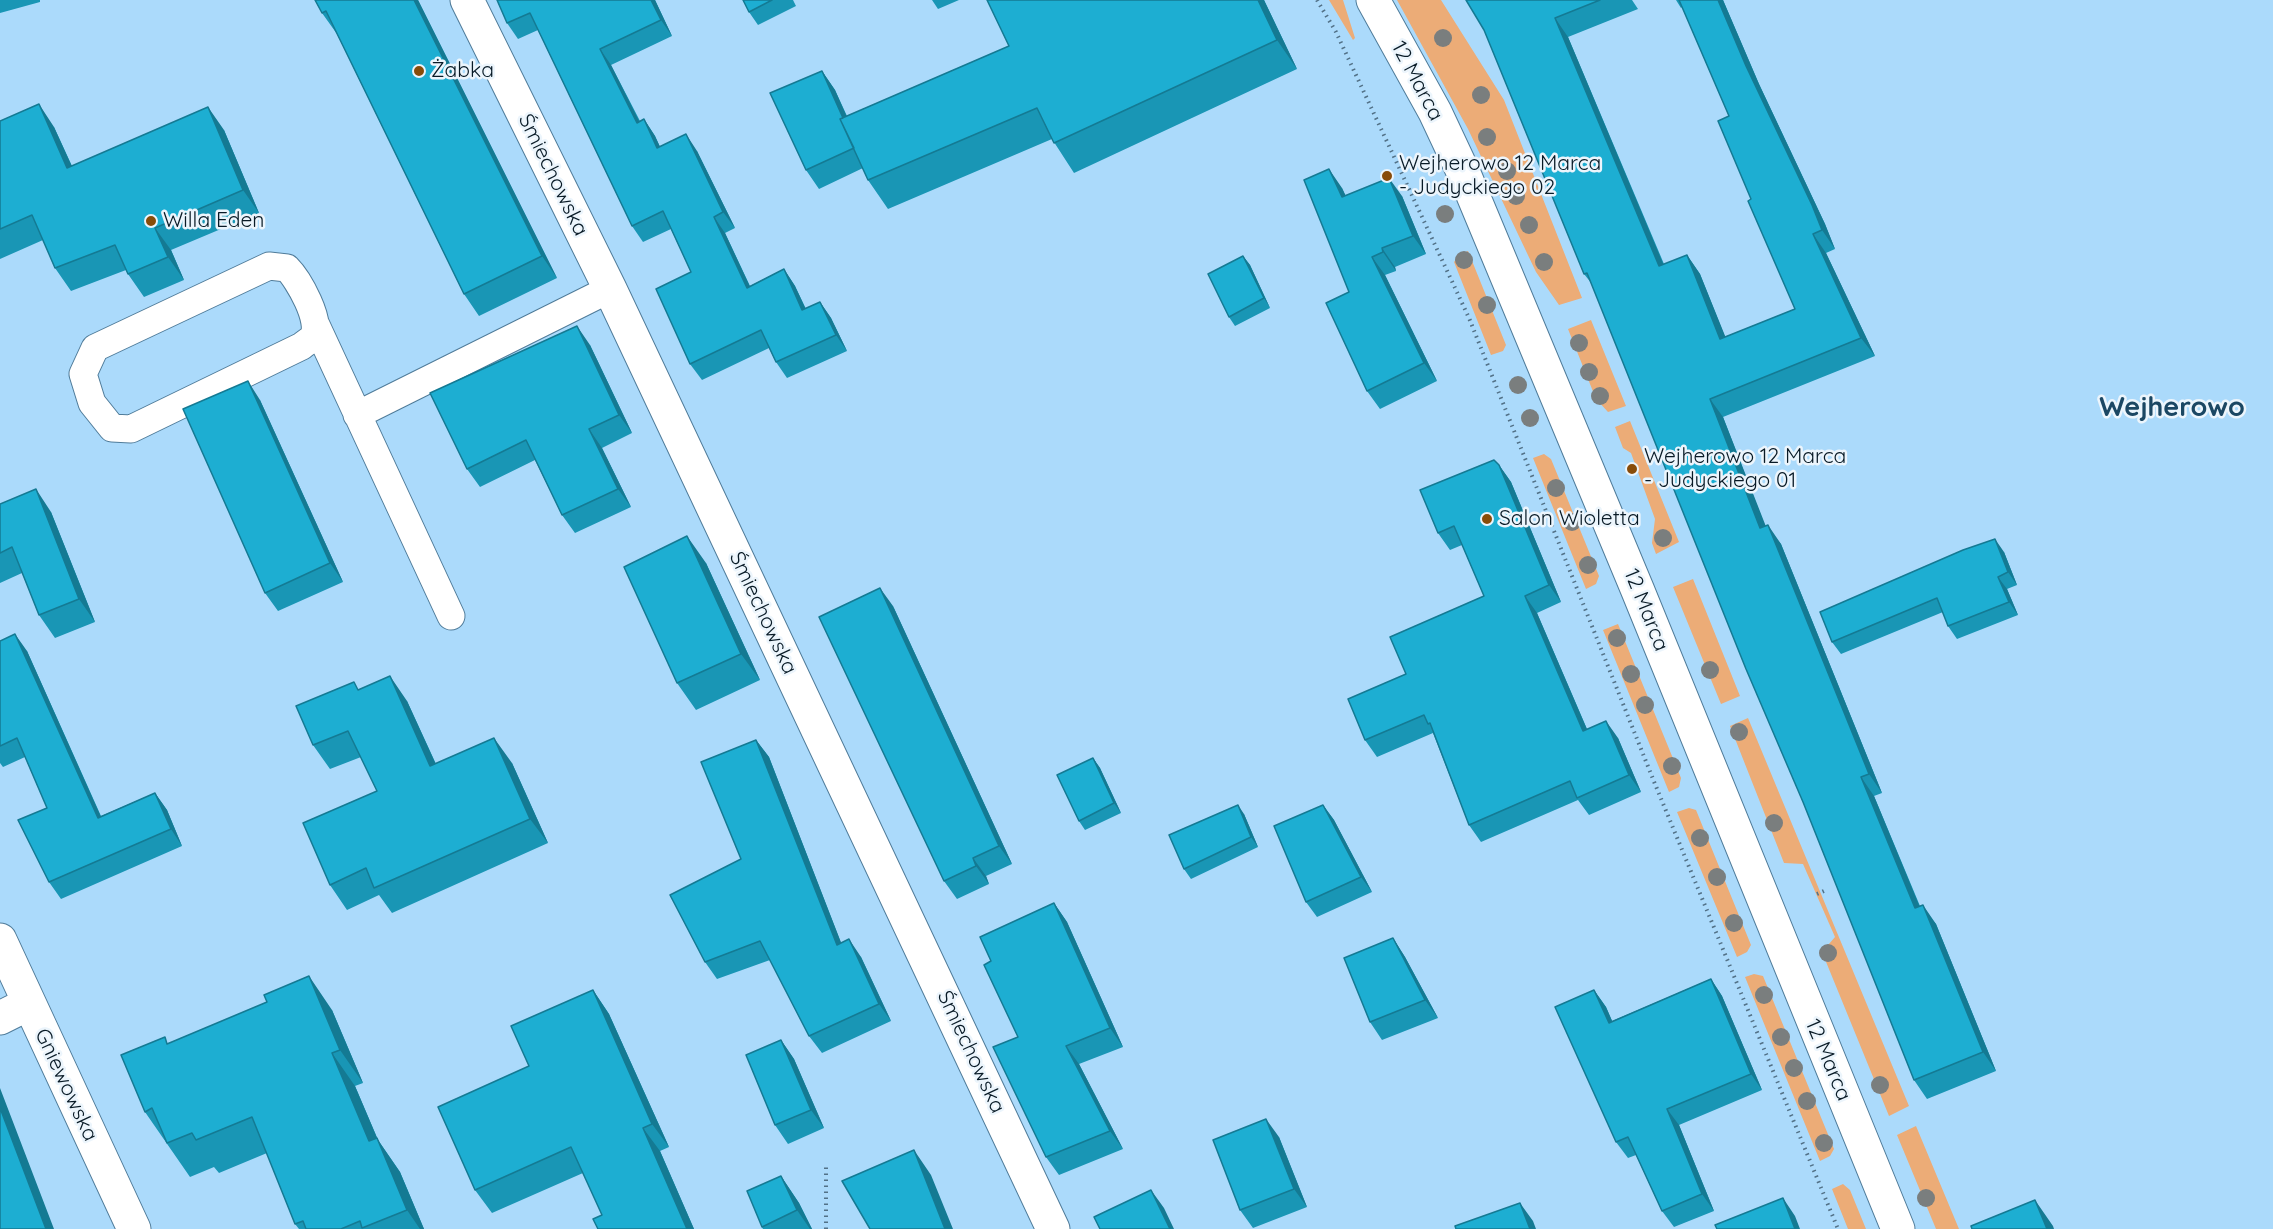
<!DOCTYPE html>
<meta charset="utf-8">
<style>
body{margin:0}
canvas{display:block;background:#abdafb}
</style>
<canvas width="2273" height="1229"></canvas>
<script>
const ctx = document.querySelector('canvas').getContext('2d');
ctx.lineJoin = 'round';
function fill(path, color) { ctx.fillStyle = color; ctx.fill(path, 'evenodd'); }
function stroke(path, color, width, dash) { ctx.strokeStyle = color; ctx.lineWidth = width; ctx.lineCap = dash ? 'butt' : 'round'; ctx.setLineDash(dash || []); ctx.stroke(path); }
function label(font, color, halo, rows, align = 'center') {
  ctx.font = font + ' Quicksand,sans-serif'; ctx.lineWidth = 5; ctx.setLineDash([]); ctx.textBaseline = 'middle'; ctx.strokeStyle = halo; ctx.fillStyle = color; for (const [text, x, y, turn = 0] of rows) {
    ctx.save(); ctx.translate(x, y); ctx.rotate((+turn || 0) * Math.PI / 180); ctx.textAlign = isNaN(turn) ? turn : align; if (halo) ctx.strokeText(text, 0, 0); ctx.fillText(text, 0, 0); ctx.restore();
  }
}
fill(new Path2D(`
 M 1329,0 L 1343,0 L 1355,38 L 1353,40 Z
 M 1397,0 L 1441,0 L 1504,100 L 1582,298 L 1559,305 L 1536,272 L 1468,129 Z
 M 1468,251 L 1506,345 L 1503,351 L 1491,355 L 1454,262 L 1459,255 Z
 M 1591,320 L 1626,406 L 1608,412 L 1596,399 L 1568,329 Z
 M 1630,421 L 1679,542 L 1656,554 L 1652,543 L 1655,519 L 1631,453 L 1623,448 L 1615,427 Z
 M 1544,454 L 1551,459 L 1599,576 L 1596,584 L 1586,589 L 1533,458 Z
 M 1693,579 L 1740,696 L 1721,704 L 1673,587 Z
 M 1618,624 L 1681,778 L 1679,787 L 1669,792 L 1603,630 Z
 M 1748,718 L 1909,1106 L 1889,1116 L 1822,952 L 1835,937 L 1803,864 L 1784,863 L 1730,726 Z
 M 1689,808 L 1696,810 L 1751,945 L 1747,952 L 1737,957 L 1677,812 Z
 M 1754,974 L 1763,976 L 1834,1149 L 1830,1156 L 1820,1161 L 1745,977 Z
 M 1916,1126 L 1959,1229 L 1936,1229 L 1897,1135 Z
 M 1843,1184 L 1850,1190 L 1866,1229 L 1848,1229 L 1832,1189 Z`), '#ecac77');
const lane = new Path2D(`
 M 269,266 L 287,268 C 298,279 323,322 313,337 C 311,340 305,343 302,346 L 131,429 L 112,428 L 92,403 L 83,374 L 95,348 Z
 M 316,325 L 451,616
 M 357,415 L 610,289`);
const street = new Path2D(`
 M 467,0 L 610,289 L 1053,1229
 M 0,940 L 134,1229
 M 0,1018 L 28,1004`);
const secondary = new Path2D(`
 M 1373,0 L 1435,112 L 1465,176 L 1638,591 L 1898,1229`);
stroke(lane, '#507c9a', 29);
stroke(street, '#507c9a', 35);
stroke(secondary, '#507c9a', 35);
stroke(new Path2D(`
 M 1317,0 L 1336,32 L 1469,318 L 1655,784 L 1838,1229
 M 1817,894 L 1826,890
 M 826,1229 L 826,1167`), '#527187', 4, [1.5, 4.5]);
stroke(lane, '#fff', 27);
stroke(street, '#fff', 33);
stroke(secondary, '#fff', 33);
ctx.fillStyle = '#7a7e7e';
for (const [x, y] of [
 [1443,38],
 [1481,95],
 [1487,137],
 [1507,171],
 [1516,196],
 [1445,214],
 [1529,225],
 [1464,260],
 [1544,262],
 [1487,305],
 [1579,343],
 [1589,372],
 [1518,385],
 [1600,396],
 [1530,418],
 [1556,488],
 [1572,522],
 [1663,538],
 [1588,565],
 [1617,638],
 [1710,670],
 [1631,674],
 [1645,705],
 [1739,732],
 [1672,766],
 [1774,823],
 [1700,838],
 [1717,877],
 [1734,923],
 [1828,953],
 [1764,995],
 [1781,1037],
 [1794,1068],
 [1880,1085],
 [1807,1101],
 [1824,1143],
 [1926,1198]
]) { ctx.beginPath(); ctx.arc(x, y, 9, 0, 2 * Math.PI); ctx.fill(); }
fill(new Path2D(`
 M 0,0 L 40,0 L 40,2 L 0,13 Z
 M 315,0 L 418,0 L 557,278 L 479,316 L 464,294 L 337,34 L 322,13 Z
 M 497,0 L 655,0 L 672,36 L 611,65 L 640,121 L 644,119 L 655,136 L 660,147 L 697,151 L 735,228 L 725,233 L 750,286 L 784,269 L 795,286 L 806,309 L 820,302 L 831,318 L 847,351 L 787,378 L 776,362 L 769,348 L 702,380 L 690,364 L 691,272 L 671,229 L 643,242 L 632,226 L 538,30 L 518,39 L 507,23 Z
 M 743,0 L 793,0 L 796,6 L 758,25 L 749,12 Z
 M 932,0 L 959,0 L 938,9 Z
 M 987,0 L 1264,0 L 1297,69 L 1074,173 L 1052,139 L 888,209 L 868,180 L 863,168 L 819,189 L 806,170 L 822,71 L 835,90 L 847,116 L 1009,46 Z
 M 1466,0 L 1632,0 L 1638,9 L 1568,37 L 1664,264 L 1687,255 L 1700,274 L 1725,337 L 1795,309 L 1751,199 L 1729,116 L 1682,7 L 1681,8 L 1676,0 L 1723,0 L 1759,84 L 1825,224 L 1835,249 L 1826,253 L 1875,356 L 1723,417 L 1765,526 L 1781,544 L 1882,793 L 1874,796 L 1920,906 L 1936,924 L 1996,1071 L 1927,1099 L 1914,1080 L 1803,802 L 1592,284 L 1584,274 L 1484,30 Z
 M 0,121 L 54,127 L 72,166 L 224,130 L 259,213 L 171,250 L 184,280 L 144,297 L 128,274 L 126,270 L 71,291 L 55,268 L 43,240 L 0,259 Z
 M 1342,188 L 1345,195 L 1402,196 L 1426,254 L 1395,267 L 1396,271 L 1385,275 L 1437,381 L 1380,409 L 1367,391 L 1349,292 Z
 M 1243,256 L 1250,265 L 1270,308 L 1235,326 L 1229,317 Z
 M 590,345 L 632,433 L 602,448 L 631,507 L 575,533 L 562,515 L 535,460 L 480,487 L 467,469 Z
 M 260,400 L 343,582 L 278,611 L 265,593 Z
 M 1499,465 L 1511,482 L 1561,602 L 1537,613 L 1587,729 L 1618,738 L 1641,792 L 1589,815 L 1578,800 L 1481,842 L 1469,825 L 1433,733 L 1377,757 L 1365,740 L 1406,674 L 1484,596 L 1462,545 L 1450,550 L 1438,533 Z
 M 0,504 L 51,512 L 95,622 L 55,638 L 39,615 L 22,573 L 0,583 Z
 M 2004,552 L 2017,585 L 2007,589 L 2018,615 L 1957,639 L 1948,626 L 1943,612 L 1841,654 L 1832,642 Z
 M 706,563 L 760,680 L 696,710 L 677,683 Z
 M 893,606 L 1012,864 L 986,876 L 989,884 L 957,899 L 944,881 Z
 M 0,641 L 27,651 L 101,816 L 155,793 L 167,810 L 182,846 L 61,899 L 49,882 L 47,808 L 25,757 L 3,767 L 0,763 Z
 M 359,690 L 407,701 L 436,764 L 512,763 L 548,843 L 392,913 L 379,895 L 347,910 L 330,885 L 377,791 L 361,757 L 330,769 L 313,745 Z
 M 756,740 L 769,757 L 841,943 L 861,957 L 891,1021 L 822,1053 L 809,1036 L 770,960 L 717,979 L 705,962 L 741,859 Z
 M 1093,758 L 1100,768 L 1121,813 L 1085,830 L 1079,821 Z
 M 1323,805 L 1334,820 L 1372,892 L 1317,917 L 1306,902 Z
 M 1244,814 L 1258,847 L 1191,879 L 1184,869 Z
 M 1054,903 L 1067,922 L 1123,1047 L 1079,1064 L 1123,1149 L 1059,1175 L 1046,1157 L 1018,1037 L 991,961 Z
 M 1393,938 L 1405,957 L 1438,1018 L 1382,1040 L 1370,1022 Z
 M 1711,979 L 1722,996 L 1762,1090 L 1679,1125 L 1714,1211 L 1674,1227 L 1662,1211 L 1636,1155 L 1628,1158 L 1616,1142 L 1594,990 L 1606,1007 L 1612,1021 Z
 M 593,990 L 609,1014 L 669,1147 L 660,1151 L 694,1229 L 598,1229 L 602,1215 L 583,1173 L 492,1213 L 475,1190 L 529,1066 Z
 M 332,1010 L 363,1083 L 355,1086 L 378,1140 L 400,1172 L 424,1229 L 299,1229 L 295,1224 L 267,1153 L 219,1173 L 214,1167 L 190,1177 L 145,1112 L 169,1043 Z
 M 781,1040 L 794,1059 L 824,1128 L 788,1144 L 775,1125 Z
 M 1279,1137 L 1307,1207 L 1253,1228 L 1240,1210 Z
 M 781,1176 L 799,1203 L 812,1229 L 763,1229 L 762,1227 Z`), '#1996b5');
fill(new Path2D(`
 M 414,0 L 418,0 L 557,278 L 542,256 Z
 M 651,0 L 655,0 L 672,36 L 661,20 Z
 M 1258,0 L 1264,0 L 1297,69 L 1277,40 Z
 M 1718,0 L 1723,0 L 1759,84 L 1825,224 L 1835,249 L 1822,230 L 1746,66 Z
 M 1555,18 L 1568,37 L 1672,285 L 1659,266 Z
 M 600,49 L 611,65 L 648,139 L 637,123 Z
 M 822,71 L 835,90 L 868,165 L 855,147 Z
 M 39,104 L 54,127 L 83,191 L 67,168 Z
 M 208,107 L 224,130 L 259,213 L 243,190 Z
 M 644,119 L 655,136 L 668,164 L 657,148 Z
 M 686,134 L 697,151 L 735,228 L 723,212 Z
 M 1329,169 L 1342,188 L 1355,215 L 1342,197 Z
 M 1389,178 L 1402,196 L 1426,254 L 1413,236 Z
 M 714,217 L 725,233 L 758,304 L 747,288 Z
 M 155,228 L 171,250 L 184,280 L 168,257 Z
 M 1813,234 L 1826,253 L 1875,356 L 1861,338 Z
 M 1382,248 L 1395,267 L 1396,271 L 1383,252 Z
 M 1687,255 L 1700,274 L 1734,358 L 1720,339 Z
 M 1243,256 L 1250,265 L 1270,308 L 1264,298 Z
 M 1372,257 L 1385,275 L 1437,381 L 1424,363 Z
 M 784,269 L 795,286 L 814,327 L 802,310 Z
 M 820,302 L 831,318 L 847,351 L 836,335 Z
 M 577,326 L 590,345 L 632,433 L 619,415 Z
 M 248,381 L 260,400 L 343,582 L 330,563 Z
 M 1710,399 L 1723,417 L 1774,547 L 1760,528 Z
 M 589,429 L 602,448 L 631,507 L 618,489 Z
 M 1499,465 L 1511,482 L 1561,602 L 1549,585 Z
 M 36,489 L 51,512 L 95,622 L 79,599 Z
 M 1768,525 L 1781,544 L 1882,793 L 1869,774 Z
 M 687,536 L 706,563 L 760,680 L 741,654 Z
 M 1995,539 L 2004,552 L 2017,585 L 2008,572 Z
 M 1998,577 L 2007,589 L 2018,615 L 2009,602 Z
 M 880,588 L 893,606 L 1012,864 L 999,846 Z
 M 1525,596 L 1537,613 L 1595,748 L 1583,731 Z
 M 15,634 L 27,651 L 109,835 L 98,818 Z
 M 390,676 L 407,701 L 448,791 L 430,766 Z
 M 1606,721 L 1618,738 L 1641,792 L 1629,775 Z
 M 494,738 L 512,763 L 548,843 L 530,819 Z
 M 756,740 L 769,757 L 849,963 L 837,945 Z
 M 1093,758 L 1100,768 L 1121,813 L 1114,803 Z
 M 1861,777 L 1874,796 L 1928,927 L 1915,908 Z
 M 155,793 L 167,810 L 182,846 L 171,829 Z
 M 1238,805 L 1244,814 L 1258,847 L 1251,837 Z
 M 1323,805 L 1334,820 L 1372,892 L 1361,877 Z
 M 973,858 L 986,876 L 989,884 L 976,866 Z
 M 1054,903 L 1067,922 L 1123,1047 L 1110,1028 Z
 M 1923,905 L 1936,924 L 1996,1071 L 1983,1052 Z
 M 1393,938 L 1405,957 L 1438,1018 L 1425,1000 Z
 M 849,939 L 861,957 L 891,1021 L 879,1004 Z
 M 309,976 L 332,1010 L 363,1083 L 340,1050 Z
 M 1711,979 L 1722,996 L 1762,1090 L 1751,1074 Z
 M 593,990 L 609,1014 L 669,1147 L 652,1124 Z
 M 1594,990 L 1606,1007 L 1620,1039 L 1609,1023 Z
 M 781,1040 L 794,1059 L 824,1128 L 811,1110 Z
 M 1066,1046 L 1079,1064 L 1123,1149 L 1110,1131 Z
 M 332,1053 L 355,1086 L 378,1140 L 400,1172 L 424,1229 L 420,1229 L 407,1210 L 369,1141 Z
 M 0,1088 L 54,1229 L 46,1229 L 0,1108 Z
 M 1667,1109 L 1679,1125 L 1714,1211 L 1702,1194 Z
 M 1266,1119 L 1279,1137 L 1307,1207 L 1294,1189 Z
 M 643,1128 L 660,1151 L 694,1229 L 687,1229 Z
 M 914,1150 L 931,1175 L 953,1229 L 945,1229 Z
 M 781,1176 L 799,1203 L 812,1229 L 810,1229 L 797,1210 Z
 M 1151,1190 L 1164,1208 L 1174,1229 L 1170,1229 Z
 M 1783,1198 L 1795,1216 L 1800,1229 L 1795,1229 Z
 M 2035,1200 L 2053,1226 L 2054,1229 L 2047,1229 Z
 M 1520,1203 L 1533,1221 L 1536,1229 L 1530,1229 Z`), '#147a93');
const building = new Path2D(`
 M 315,0 L 414,0 L 542,256 L 464,294 L 326,11 L 322,13 Z
 M 497,0 L 651,0 L 661,20 L 600,49 L 637,123 L 644,119 L 657,148 L 686,134 L 723,212 L 714,217 L 747,288 L 784,269 L 802,310 L 820,302 L 836,335 L 776,362 L 761,330 L 690,364 L 656,289 L 691,272 L 663,211 L 632,226 L 530,13 L 507,23 Z
 M 743,0 L 772,0 L 749,12 Z
 M 987,0 L 1258,0 L 1277,40 L 1054,143 L 1037,108 L 868,180 L 840,119 L 1009,46 Z
 M 1466,0 L 1600,0 L 1555,18 L 1659,266 L 1687,255 L 1720,339 L 1795,309 L 1748,201 L 1751,199 L 1718,121 L 1729,116 L 1679,0 L 1718,0 L 1746,66 L 1812,205 L 1822,230 L 1813,234 L 1861,338 L 1710,399 L 1760,528 L 1768,525 L 1869,774 L 1861,777 L 1915,908 L 1923,905 L 1983,1052 L 1914,1080 L 1803,802 L 1746,669 L 1587,273 L 1584,274 L 1484,30 Z
 M 822,71 L 843,118 L 840,119 L 854,148 L 806,170 L 770,93 Z
 M 39,104 L 67,168 L 208,107 L 243,190 L 155,228 L 168,257 L 128,274 L 115,245 L 55,268 L 32,215 L 0,229 L 0,121 Z
 M 1329,169 L 1342,197 L 1389,178 L 1413,236 L 1382,248 L 1383,252 L 1372,257 L 1424,363 L 1367,391 L 1326,303 L 1349,292 L 1304,180 Z
 M 1243,256 L 1264,298 L 1229,317 L 1208,274 Z
 M 577,326 L 619,415 L 589,429 L 618,489 L 562,515 L 526,440 L 467,469 L 430,393 Z
 M 248,381 L 330,563 L 265,593 L 183,409 Z
 M 1494,460 L 1499,465 L 1549,585 L 1525,596 L 1583,731 L 1606,721 L 1629,775 L 1577,798 L 1570,781 L 1469,825 L 1430,723 L 1428,724 L 1424,715 L 1365,740 L 1348,699 L 1406,674 L 1390,637 L 1484,596 L 1454,526 L 1438,533 L 1420,490 Z
 M 36,489 L 79,599 L 39,615 L 12,547 L 0,553 L 0,504 Z
 M 687,536 L 741,654 L 677,683 L 624,567 Z
 M 1995,539 L 2008,572 L 1998,577 L 2009,602 L 1948,626 L 1937,598 L 1832,642 L 1820,612 L 1963,550 Z
 M 880,588 L 999,846 L 973,858 L 976,866 L 944,881 L 819,617 Z
 M 15,634 L 98,818 L 155,793 L 171,829 L 49,882 L 18,820 L 47,808 L 17,738 L 0,746 L 0,641 Z
 M 390,676 L 430,766 L 494,738 L 530,819 L 374,888 L 366,868 L 330,885 L 303,823 L 377,791 L 348,731 L 313,745 L 296,706 L 354,682 L 358,690 Z
 M 756,740 L 837,945 L 849,939 L 879,1004 L 809,1036 L 760,941 L 705,962 L 670,895 L 741,859 L 701,762 Z
 M 1093,758 L 1114,803 L 1079,821 L 1057,775 Z
 M 1238,805 L 1251,837 L 1184,869 L 1169,835 Z
 M 1323,805 L 1361,877 L 1306,902 L 1274,826 Z
 M 1054,903 L 1110,1028 L 1066,1046 L 1110,1131 L 1046,1157 L 993,1047 L 1018,1037 L 984,965 L 991,961 L 980,937 Z
 M 1393,938 L 1425,1000 L 1370,1022 L 1344,958 Z
 M 309,976 L 340,1050 L 332,1053 L 369,1141 L 377,1138 L 407,1210 L 362,1228 L 360,1221 L 341,1229 L 306,1229 L 303,1221 L 295,1224 L 252,1117 L 196,1140 L 192,1133 L 167,1143 L 152,1108 L 145,1112 L 121,1055 L 165,1037 L 167,1044 L 267,1002 L 264,995 Z
 M 1711,979 L 1751,1074 L 1667,1109 L 1702,1194 L 1662,1211 L 1628,1137 L 1616,1142 L 1555,1007 L 1594,990 L 1609,1023 Z
 M 593,990 L 652,1124 L 643,1128 L 687,1229 L 598,1229 L 593,1219 L 602,1215 L 571,1147 L 475,1190 L 438,1107 L 529,1066 L 511,1026 Z
 M 781,1040 L 811,1110 L 775,1125 L 746,1055 Z
 M 0,1108 L 46,1229 L 0,1229 Z
 M 1266,1119 L 1294,1189 L 1240,1210 L 1213,1140 Z
 M 914,1150 L 945,1229 L 870,1229 L 842,1181 Z
 M 781,1176 L 797,1210 L 762,1227 L 747,1191 Z
 M 1151,1190 L 1170,1229 L 1100,1229 L 1094,1217 Z
 M 1783,1198 L 1795,1229 L 1717,1229 L 1715,1225 Z
 M 2035,1200 L 2047,1229 L 1972,1229 L 1971,1226 Z
 M 1520,1203 L 1530,1229 L 1456,1229 L 1455,1226 Z`);
fill(building, '#1daed2');
stroke(building, '#147a93', 1.5);
for (const [x, y, r, color] of [
 [419,71,6,"#884c09"],
 [1387,176,6,"#884c09"],
 [151,221,6,"#884c09"],
 [1632,469,6,"#884c09"],
 [1487,519,6,"#884c09"]
]) { const dot = new Path2D(); dot.arc(x, y, r, 0, 2 * Math.PI); ctx.fillStyle = color; ctx.fill(dot); stroke(dot, '#ecf5fc', 2); }
label('21px', '#081a26', '#ecf5fc', [
 ["Żabka",431,71],
 ["Wejherowo 12 Marca",1399,164],
 ["- Judyckiego 02",1399,188],
 ["Willa Eden",163,221],
 ["Wejherowo 12 Marca",1644,457],
 ["- Judyckiego 01",1644,481],
 ["Salon Wioletta",1499,519]
], 'left');
label('21px', '#081a26', '#ecf5fc', [
 ["12 Marca",1417,81,62],
 ["Śmiechowska",553,175,64],
 ["12 Marca",1646,610,68],
 ["Śmiechowska",763,613,65],
 ["Śmiechowska",971,1052,65],
 ["12 Marca",1828,1060,67],
 ["Gniewowska",66,1085,65]
]);
label('bold 27px', '#1b4763', '#ecf5fc', [
 ["Wejherowo",2172,408]
]);
</script>
